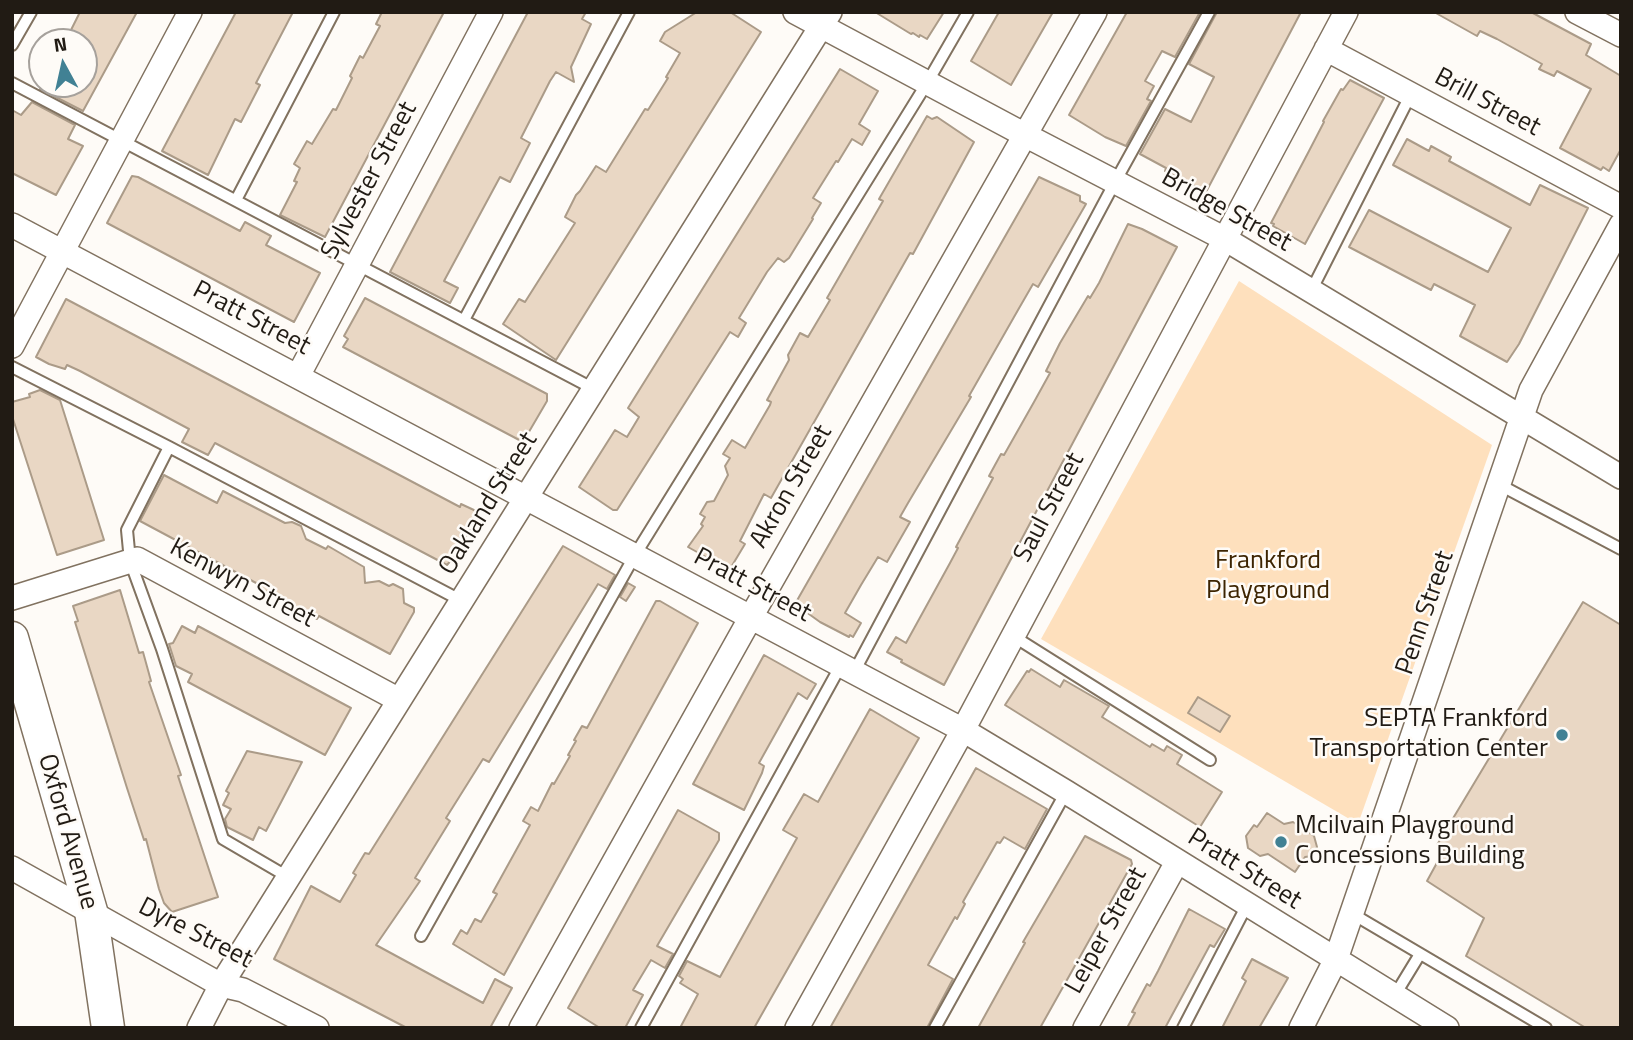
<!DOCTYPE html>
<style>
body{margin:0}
#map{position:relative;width:1633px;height:1040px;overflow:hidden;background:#fefbf7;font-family:"Titillium Web",sans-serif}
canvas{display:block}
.frame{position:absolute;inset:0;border:14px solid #211b14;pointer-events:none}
.north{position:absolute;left:28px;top:28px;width:70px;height:70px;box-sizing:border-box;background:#fefbf7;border:2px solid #a6a19c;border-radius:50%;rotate:352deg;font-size:19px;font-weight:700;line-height:28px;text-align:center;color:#211b14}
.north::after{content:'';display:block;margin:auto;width:24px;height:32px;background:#418194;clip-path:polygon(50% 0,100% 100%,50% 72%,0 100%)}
</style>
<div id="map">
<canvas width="1633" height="1040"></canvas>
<div class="frame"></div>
<div class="north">N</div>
</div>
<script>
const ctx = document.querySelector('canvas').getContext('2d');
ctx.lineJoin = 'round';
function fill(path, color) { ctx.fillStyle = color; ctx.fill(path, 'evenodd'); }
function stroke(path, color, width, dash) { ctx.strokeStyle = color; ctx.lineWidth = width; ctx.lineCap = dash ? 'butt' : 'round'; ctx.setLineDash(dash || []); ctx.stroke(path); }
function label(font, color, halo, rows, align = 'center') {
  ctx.font = font + ' "Titillium Web",sans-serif'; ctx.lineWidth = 5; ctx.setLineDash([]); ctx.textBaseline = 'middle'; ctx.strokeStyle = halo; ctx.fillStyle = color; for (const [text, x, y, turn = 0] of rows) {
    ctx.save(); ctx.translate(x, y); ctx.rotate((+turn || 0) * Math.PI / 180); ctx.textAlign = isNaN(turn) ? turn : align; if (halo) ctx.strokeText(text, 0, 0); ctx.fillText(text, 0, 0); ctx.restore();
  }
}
fill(new Path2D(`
 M 1239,281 L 1492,445 L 1358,824 L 1041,639 Z`), '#fee0bd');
const building = new Path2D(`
 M 80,12 L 137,12 L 83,111 L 40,89 L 42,84 L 84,84 L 84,42 L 65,42 Z
 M 236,12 L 293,12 L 256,83 L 260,85 L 241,122 L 235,119 L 208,175 L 162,151 Z
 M 382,12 L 444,12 L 325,237 L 280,215 L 297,182 L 294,181 L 300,168 L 294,164 L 307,141 L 312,144 L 333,109 L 336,110 L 352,78 L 350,76 L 360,56 L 363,58 L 380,26 L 376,24 Z
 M 528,12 L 586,12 L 582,19 L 591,24 L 571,67 L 574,82 L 556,72 L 550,81 L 521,138 L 530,143 L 510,182 L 500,177 L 444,281 L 458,288 L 450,303 L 390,272 Z
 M 697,12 L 730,12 L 761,32 L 556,360 L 503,324 L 519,299 L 525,302 L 575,223 L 565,217 L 576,195 L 580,191 L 596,166 L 606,172 L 645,109 L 648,110 L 668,78 L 666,77 L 680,53 L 660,41 L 665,32 Z
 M 875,12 L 944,12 L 927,39 L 920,35 L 919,37 L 913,33 L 911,34 Z
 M 999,12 L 1053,12 L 1011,85 L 971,61 Z
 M 1127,12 L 1200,12 L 1175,57 L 1162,51 L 1145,81 L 1154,86 L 1147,99 L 1151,101 L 1126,146 L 1105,137 L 1069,115 Z
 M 1217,12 L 1301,12 L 1206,192 L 1165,171 L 1166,168 L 1140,154 L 1165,109 L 1191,122 L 1214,77 L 1189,64 Z
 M 1434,12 L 1531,12 L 1591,44 L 1586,55 L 1621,76 L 1621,149 L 1609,171 L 1603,167 L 1601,170 L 1560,148 L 1591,89 L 1557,71 L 1554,76 L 1539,69 L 1542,64 L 1497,39 L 1480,31 L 1477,36 Z
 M 840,69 L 878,91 L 859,124 L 870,131 L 862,145 L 852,139 L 838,162 L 836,161 L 813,198 L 821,203 L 812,218 L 813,219 L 789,258 L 784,262 L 778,258 L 767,272 L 739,318 L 746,323 L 738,337 L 730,332 L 617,510 L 613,510 L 579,487 L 615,430 L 627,437 L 639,417 L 628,408 Z
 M 1350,80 L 1384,98 L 1305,244 L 1273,226 L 1274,224 L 1271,223 L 1309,151 L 1324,122 L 1323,121 L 1341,89 L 1343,90 Z
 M 32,102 L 75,125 L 68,139 L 83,146 L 56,195 L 12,173 L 12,110 L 21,115 Z
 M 927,116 L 932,119 L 937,117 L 974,142 L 913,254 L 910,253 L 771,498 L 764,494 L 740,541 L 745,544 L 730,569 L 723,565 L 722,566 L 688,547 L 703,526 L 701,524 L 705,517 L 700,514 L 707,502 L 714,501 L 728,475 L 725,466 L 730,458 L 723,454 L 732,440 L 745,448 L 770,405 L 771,402 L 767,400 L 789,360 L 788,355 L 800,333 L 808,337 L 830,300 L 827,298 L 883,201 L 879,199 Z
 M 1407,139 L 1429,151 L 1431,146 L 1451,157 L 1449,161 L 1530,205 L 1540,185 L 1588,208 L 1519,344 L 1507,362 L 1460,336 L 1475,305 L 1434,284 L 1431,290 L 1349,247 L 1369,210 L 1488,272 L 1511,228 L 1393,165 Z
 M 132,176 L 138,177 L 240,231 L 245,222 L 271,236 L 266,245 L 320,273 L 294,322 L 107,223 Z
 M 1039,177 L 1080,196 L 1080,201 L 1086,204 L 1038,287 L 1033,284 L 1018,310 L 969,396 L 971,397 L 908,503 L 900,517 L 910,522 L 887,562 L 878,557 L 861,585 L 845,613 L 861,623 L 853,637 L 850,635 L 849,637 L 820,622 L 795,604 Z
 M 1128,224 L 1142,229 L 1177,247 L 944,685 L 901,662 L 902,660 L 887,652 L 896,637 L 906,643 L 950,563 L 958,548 L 956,547 L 993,478 L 989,476 L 1001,454 L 1004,455 L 1034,402 L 1050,373 L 1046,371 L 1060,343 L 1088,296 L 1090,298 L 1099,283 Z
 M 365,298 L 547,394 L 547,401 L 523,442 L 343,347 L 348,339 L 344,336 Z
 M 66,299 L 460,507 L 461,504 L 476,511 L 473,516 L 476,518 L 457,553 L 447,565 L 215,443 L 208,455 L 182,442 L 189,429 L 80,371 L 67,365 L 65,369 L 49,364 L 36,357 Z
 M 40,390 L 60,400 L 104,540 L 57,555 L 12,416 L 12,402 L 30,397 L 29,394 Z
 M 164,475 L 217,503 L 223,491 L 285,523 L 292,522 L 301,526 L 306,539 L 326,549 L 328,546 L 364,567 L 365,583 L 379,581 L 389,586 L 393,584 L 403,589 L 404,603 L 414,608 L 414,612 L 390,654 L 319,616 L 317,619 L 298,610 L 257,586 L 258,584 L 140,521 Z
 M 563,546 L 615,575 L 607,589 L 598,584 L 489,762 L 483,759 L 446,818 L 450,821 L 415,878 L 420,881 L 376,945 L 483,1003 L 495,979 L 512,988 L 490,1028 L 407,1028 L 274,959 L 311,886 L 340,902 L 356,875 L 353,873 L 365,853 L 369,854 Z
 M 628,583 L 635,587 L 626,601 L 620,597 Z
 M 120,590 L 139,653 L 143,652 L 151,681 L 149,682 L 181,775 L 178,776 L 218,897 L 172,912 L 164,903 L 159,889 L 146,839 L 144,840 L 127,788 L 75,622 L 78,621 L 73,606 Z
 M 656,601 L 660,601 L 698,623 L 504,975 L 453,944 L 461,930 L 467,934 L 475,919 L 481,922 L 497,894 L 493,892 L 530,825 L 523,821 L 531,807 L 538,811 L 552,783 L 554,784 L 570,756 L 568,755 L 576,741 L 574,740 L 582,726 L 587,728 Z
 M 1583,602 L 1621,625 L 1621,1028 L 1586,1028 L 1466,956 L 1484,918 L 1427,881 L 1444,850 L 1437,845 Z
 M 182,626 L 195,633 L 198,626 L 351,708 L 325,755 L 188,682 L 192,674 L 176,666 L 169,644 L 173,643 Z
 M 764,655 L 816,684 L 807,699 L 798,693 L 759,763 L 764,766 L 762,773 L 744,810 L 693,784 Z
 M 1031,669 L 1060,687 L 1064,680 L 1109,706 L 1102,717 L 1150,747 L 1152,744 L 1164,751 L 1167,746 L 1182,755 L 1177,764 L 1222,792 L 1200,827 L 1005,705 L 1027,671 L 1029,672 Z
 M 1198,697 L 1230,716 L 1220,732 L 1188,713 Z
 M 870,709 L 919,738 L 754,1028 L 680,1028 L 698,994 L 680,983 L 683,979 L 679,976 L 687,961 L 720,977 L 797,838 L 783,830 L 804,794 L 818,802 Z
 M 247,751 L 302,762 L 266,831 L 259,827 L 253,840 L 227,827 L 225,819 L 231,809 L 223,805 L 229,793 L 226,791 Z
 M 976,768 L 1047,809 L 1025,849 L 1004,837 L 1000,843 L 997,842 L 964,900 L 963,902 L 965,904 L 957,919 L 955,917 L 928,965 L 953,979 L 927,1028 L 830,1028 Z
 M 678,810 L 719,833 L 719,840 L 657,946 L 673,954 L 665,968 L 651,960 L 633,990 L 643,995 L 625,1028 L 600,1028 L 568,1008 Z
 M 1267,813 L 1284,824 L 1293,822 L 1314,836 L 1317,847 L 1312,856 L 1305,857 L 1295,872 L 1268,854 L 1260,856 L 1248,848 L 1246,836 L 1254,825 L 1257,827 Z
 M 1085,836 L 1131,860 L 1132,864 L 1040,1028 L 978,1028 L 1025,943 L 1023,942 Z
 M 1189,909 L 1225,929 L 1214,947 L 1210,945 L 1165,1028 L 1127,1028 L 1135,1013 L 1132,1012 L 1147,984 L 1150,986 L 1158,971 Z
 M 1252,959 L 1288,978 L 1259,1028 L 1222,1028 L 1246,981 L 1242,978 Z`);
fill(building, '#e9d7c4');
stroke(building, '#ab9b88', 2);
const lane = new Path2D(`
 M 12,45 L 31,12
 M 12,83 L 594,389
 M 236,200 L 334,12
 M 1311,291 L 1411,94
 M 464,320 L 629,12
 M 12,367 L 169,447 L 462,601
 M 169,447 L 127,530 L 130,561 L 162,649 L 223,839 L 288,877
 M 1500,485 L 1621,549
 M 1013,636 L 1210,760
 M 854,672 L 1115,182 L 1209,12
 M 1351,913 L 1546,1028
 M 421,936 L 635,555 L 927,83 L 968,12
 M 1395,995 L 1420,954
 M 641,1028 L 841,665
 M 935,1028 L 1066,792
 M 1183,1028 L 1247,905`);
const street = new Path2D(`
 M 795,12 L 1025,135 L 1225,239 L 1621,477
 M 1577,12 L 1621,35
 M 1326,49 L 1621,207
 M 12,225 L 963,730 L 1066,792 L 1447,1028
 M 12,346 L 190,12
 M 298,376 L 491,12
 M 12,598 L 137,559 L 399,700
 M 12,868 L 221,985 L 243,990 L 317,1028
 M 199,1028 L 221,985 L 830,12
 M 521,1028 L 751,617 L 1095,12
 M 797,1028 L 963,730 L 1346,12
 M 1085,1028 L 1177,862
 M 1301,1028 L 1336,959 L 1531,390 L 1621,225`);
const secondary = new Path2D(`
 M 12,638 L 91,911 L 108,1028`);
stroke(lane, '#817260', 14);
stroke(street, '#817260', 26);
stroke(secondary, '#817260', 35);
stroke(lane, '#fff', 10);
stroke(street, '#fff', 23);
stroke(secondary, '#fff', 32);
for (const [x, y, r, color] of [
 [1562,735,7,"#418194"],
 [1281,842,7,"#418194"]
]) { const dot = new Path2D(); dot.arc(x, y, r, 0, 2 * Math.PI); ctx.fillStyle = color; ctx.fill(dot); stroke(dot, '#fefbf7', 2.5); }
label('26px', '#211b14', '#fefbf7', [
 ["Brill Street",1487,103,28],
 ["Sylvester Street",370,181,-62],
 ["Bridge Street",1226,211,29],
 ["Pratt Street",251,319,28],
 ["Akron Street",792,487,-60],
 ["Oakland Street",489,504,-58],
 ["Saul Street",1050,508,-62],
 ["Kenwyn Street",242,584,28],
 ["Pratt Street",752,586,28],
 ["Penn Street",1426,613,-71],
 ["Oxford Avenue",67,832,74],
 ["Pratt Street",1244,870,32],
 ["Leiper Street",1107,931,-61],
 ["Dyre Street",195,934,27]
]);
label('26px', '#3d2401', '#fefbf7', [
 ["Frankford",1268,562],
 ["Playground",1268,592]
]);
label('26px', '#211b14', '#fefbf7', [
 ["SEPTA Frankford",1548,720],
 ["Transportation Center",1548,750],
 ["Mcilvain Playground",1295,827,"left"],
 ["Concessions Building",1295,857,"left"]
], 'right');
</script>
